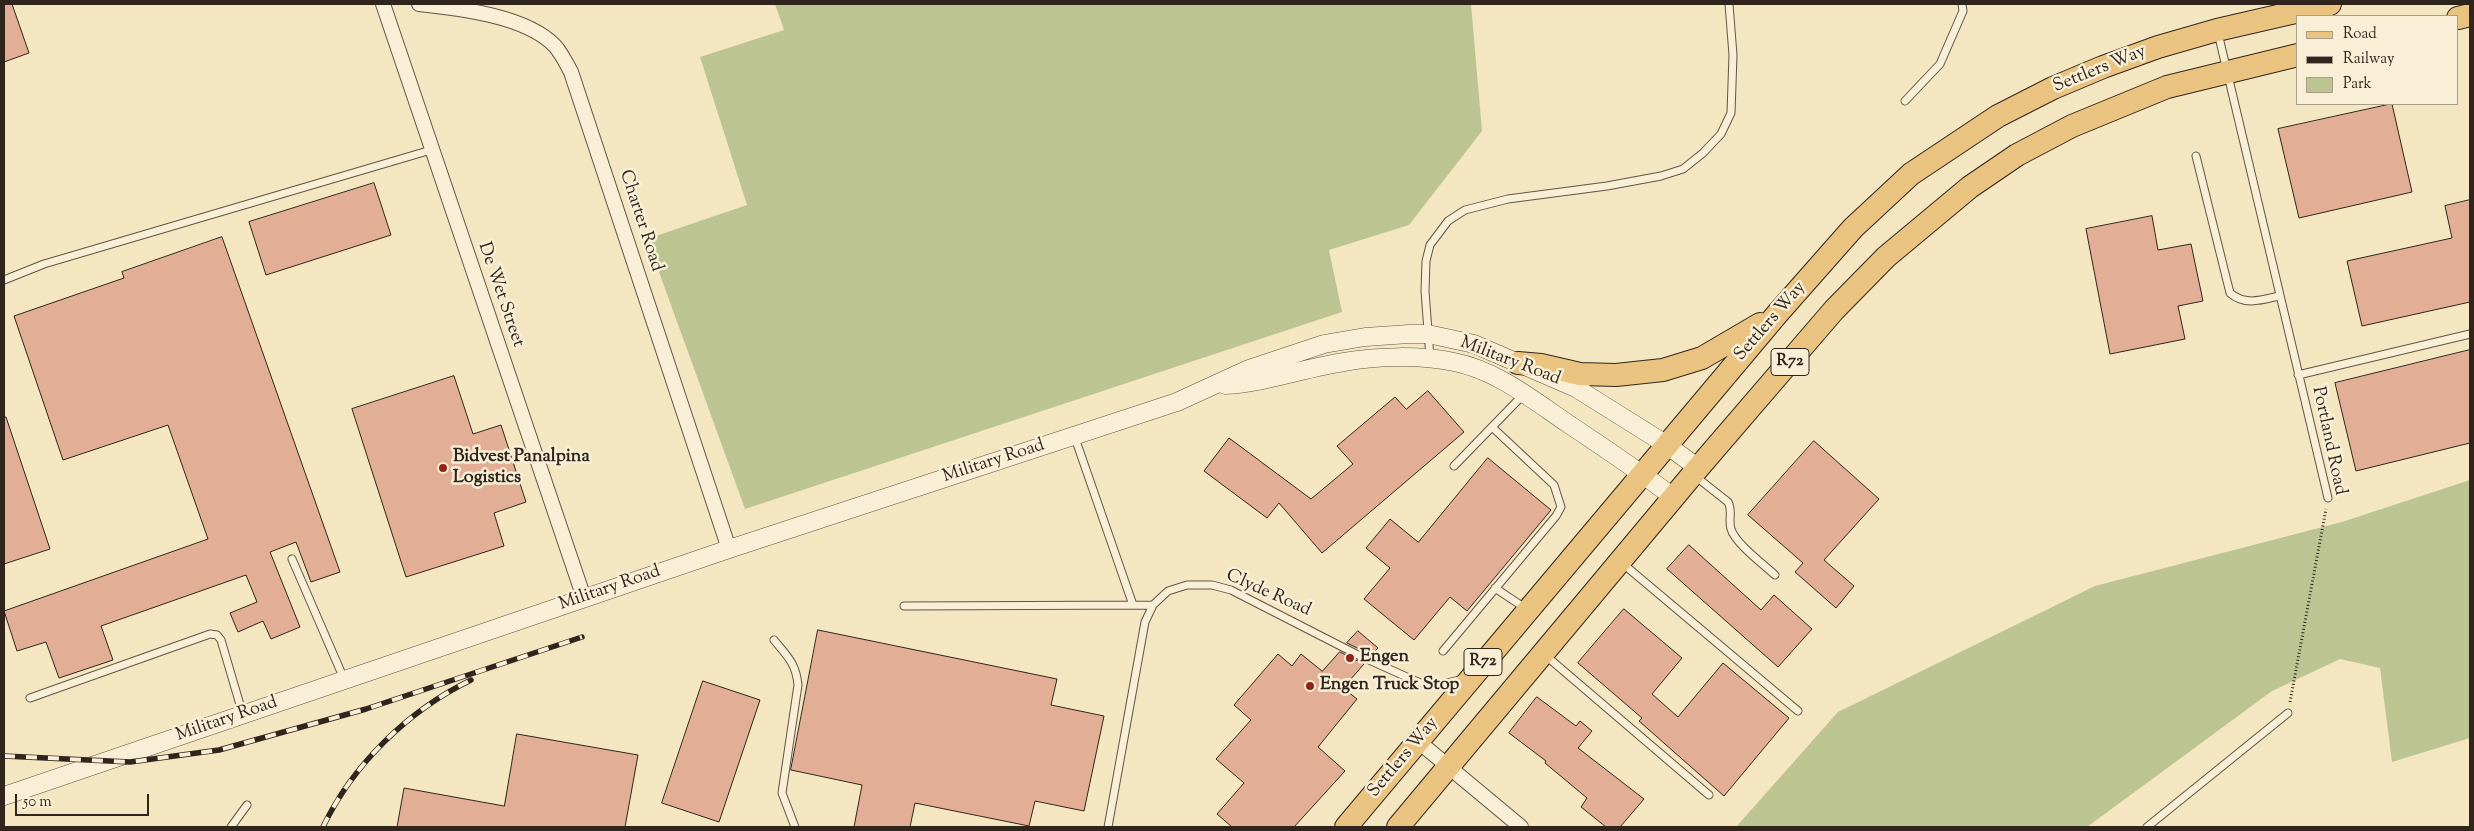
<!DOCTYPE html>
<style>
body{margin:0}
#map{position:relative;width:2474px;height:831px;overflow:hidden;background:#f4e6c0;font-family:"Sorts Mill Goudy",serif}
canvas{display:block}
.frame{position:absolute;inset:0;border:5px solid #30251c;pointer-events:none}
.legend{position:absolute;left:2296px;top:15px;width:162px;height:90px;box-sizing:border-box;background:#f8efd6;border:1px solid #a89e8c;margin:0;padding:6px 9px;list-style:none;font-size:15px;color:#30251c}
.legend li{display:flex;align-items:center;gap:10px;height:25px}
.legend b{width:25px;border:1px solid #a89e8c}
.scale{position:absolute;left:15px;top:794px;width:134px;height:22px;box-sizing:border-box;border:2px solid #30251c;border-top:0;padding-left:6px;font-size:15px;line-height:18px;white-space:nowrap;color:#30251c;-webkit-text-stroke:4px #f8efd6;paint-order:stroke}
</style>
<div id="map">
<canvas width="2474" height="831"></canvas>
<div class="frame"></div>
<ul class="legend">
<li><b style="height:6px;background:#eac380"></b>Road</li>
<li><b style="height:6px;background:#30251c"></b>Railway</li>
<li><b style="height:14px;background:#bcc592"></b>Park</li>
</ul>
<div class="scale">50 m</div>
</div>
<script>
const ctx = document.querySelector('canvas').getContext('2d');
ctx.lineJoin = 'round';
function fill(path, color) { ctx.fillStyle = color; ctx.fill(path, 'evenodd'); }
function stroke(path, color, width, dash) { ctx.strokeStyle = color; ctx.lineWidth = width; ctx.lineCap = dash ? 'butt' : 'round'; ctx.setLineDash(dash || []); ctx.stroke(path); }
function label(font, color, halo, rows, align = 'center') {
  ctx.font = font + ' "Sorts Mill Goudy",serif'; ctx.lineWidth = 5; ctx.setLineDash([]); ctx.textBaseline = 'middle'; ctx.strokeStyle = halo; ctx.fillStyle = color; for (const [text, x, y, turn = 0] of rows) {
    ctx.save(); ctx.translate(x, y); ctx.rotate((+turn || 0) * Math.PI / 180); ctx.textAlign = isNaN(turn) ? turn : align; if (halo) ctx.strokeText(text, 0, 0); ctx.fillText(text, 0, 0); ctx.restore();
  }
}
fill(new Path2D(`
 M 775,4 L 1471,4 L 1482,131 L 1409,225 L 1329,250 L 1342,312 L 745,509 L 647,239 L 747,205 L 700,57 L 784,30 Z
 M 2470,480 L 2470,738 L 2392,762 L 2380,668 L 2340,659 L 2272,691 L 2087,827 L 1736,827 L 1838,712 L 2095,586 L 2342,522 Z`), '#bcc592');
const building = new Path2D(`
 M 4,4 L 12,4 L 29,53 L 4,62 Z
 M 2392,104 L 2412,192 L 2299,218 L 2278,129 Z
 M 374,183 L 391,235 L 266,275 L 249,222 Z
 M 2470,200 L 2470,302 L 2362,326 L 2347,261 L 2452,238 L 2445,206 Z
 M 2152,216 L 2158,250 L 2191,244 L 2203,301 L 2178,306 L 2185,339 L 2110,354 L 2086,229 Z
 M 222,237 L 340,572 L 311,582 L 296,542 L 270,552 L 300,627 L 271,639 L 263,621 L 238,632 L 230,613 L 257,602 L 246,575 L 101,626 L 113,660 L 59,678 L 46,642 L 17,651 L 4,611 L 208,539 L 168,425 L 63,460 L 14,316 L 124,278 L 122,272 Z
 M 2470,350 L 2470,443 L 2356,471 L 2335,383 Z
 M 454,376 L 473,434 L 501,425 L 526,502 L 494,513 L 504,546 L 406,577 L 352,409 Z
 M 1428,391 L 1464,432 L 1322,553 L 1279,503 L 1267,518 L 1204,471 L 1229,438 L 1311,499 L 1353,464 L 1337,446 L 1395,397 L 1406,409 Z
 M 4,417 L 6,417 L 50,549 L 4,564 Z
 M 1814,441 L 1879,499 L 1824,560 L 1854,586 L 1836,608 L 1795,572 L 1803,563 L 1748,515 Z
 M 1488,458 L 1551,510 L 1467,611 L 1450,597 L 1414,640 L 1364,599 L 1390,568 L 1366,548 L 1390,519 L 1418,542 Z
 M 1689,545 L 1761,610 L 1774,595 L 1812,629 L 1778,667 L 1667,569 Z
 M 1624,609 L 1682,658 L 1652,694 L 1678,717 L 1723,663 L 1789,718 L 1724,796 L 1639,721 L 1642,718 L 1578,663 Z
 M 818,630 L 1057,679 L 1051,705 L 1104,716 L 1084,811 L 1035,801 L 1029,826 L 915,803 L 910,827 L 854,827 L 862,785 L 791,770 Z
 M 1358,631 L 1378,648 L 1371,655 L 1347,643 Z
 M 1340,652 L 1364,664 L 1343,688 L 1357,699 L 1318,747 L 1345,771 L 1294,827 L 1232,827 L 1217,814 L 1244,783 L 1216,759 L 1251,720 L 1234,705 L 1278,654 L 1292,666 L 1301,654 L 1322,671 Z
 M 703,681 L 760,700 L 719,822 L 662,803 Z
 M 1537,697 L 1576,726 L 1580,721 L 1592,731 L 1578,748 L 1644,799 L 1620,827 L 1606,827 L 1581,807 L 1587,798 L 1545,763 L 1546,761 L 1509,733 Z
 M 517,734 L 638,755 L 625,827 L 397,827 L 404,788 L 504,806 Z`);
fill(building, '#e2ae96');
stroke(building, '#30251c', 1);
const service = new Path2D(`
 M 2218,33 L 2328,498
 M 1905,101 L 1940,64 L 1963,11 L 1962,4
 M 2196,156 L 2230,293 C 2245,306 2262,300 2279,296
 M 4,280 L 44,264 L 431,150
 M 1430,358 L 1425,291 L 1426,261 L 1430,245 L 1448,221 L 1465,210 L 1508,199 L 1607,186 L 1661,176 L 1683,169 L 1703,153 L 1721,134 L 1731,113 L 1733,55 L 1729,4
 M 2298,375 L 2470,334
 M 1074,435 L 1133,605
 M 1454,466 L 1524,394
 M 1695,476 L 1728,502 C 1733,511 1728,520 1731,529 C 1735,543 1763,564 1775,575
 M 292,559 L 344,679
 M 1622,563 L 1798,711
 M 1495,588 L 1525,608
 M 904,606 L 1153,605
 M 774,640 C 787,656 796,663 798,685 L 782,793 L 795,827
 M 1443,651 L 1556,516 L 1561,507 L 1554,485 L 1492,427
 M 1545,655 L 1709,795
 M 30,698 L 210,634 L 217,635 L 221,640 L 243,715
 M 231,827 L 247,805
 M 1108,827 L 1145,622 L 1153,605 L 1168,591 L 1187,585 L 1212,585 L 1231,590 L 1360,656 L 1418,682 L 1428,685 L 1439,685 L 1463,679
 M 2147,827 L 2288,713`);
const minor = new Path2D(`
 M 383,4 L 584,598
 M 419,4 C 458,8 527,16 555,46 C 562,54 566,63 571,72 L 729,549
 M 1419,742 L 1521,827`);
const tertiary = new Path2D(`
 M 1225,385 C 1266,383 1304,368 1344,362 C 1379,356 1420,355 1454,362 C 1496,370 1533,400 1567,423 C 1603,447 1639,471 1673,497
 M 4,796 L 729,549 L 1177,402 L 1249,369 L 1324,344 L 1365,337 L 1409,334 L 1428,334 L 1474,344 L 1576,388 L 1667,445 L 1698,468`);
const primary = new Path2D(`
 M 2458,18 L 2470,15
 M 1518,363 L 1541,365 L 1580,374 L 1616,375 L 1663,370 L 1702,358 L 1760,324
 M 1346,827 L 1778,313 L 1853,228 L 1911,174 L 1998,116 L 2053,88 L 2103,67 L 2158,47 L 2217,30 L 2330,4
 M 1398,827 L 1693,474 L 1834,310 L 1886,257 L 1970,187 L 2017,155 L 2072,126 L 2167,87 L 2298,55`);
stroke(service, '#615545', 9);
stroke(minor, '#615545', 16);
stroke(tertiary, '#615545', 19);
stroke(primary, '#30251c', 24);
stroke(new Path2D(`
 M 2290,702 L 2326,509`), '#30251c', 3, [1, 2.5]);
stroke(service, '#f8efd6', 7);
stroke(minor, '#f8efd6', 14);
stroke(tertiary, '#f8efd6', 18);
stroke(primary, '#eac380', 22);
const rail = new Path2D(`
 M 4,756 L 130,762 L 219,750 L 366,709 L 582,637
 M 323,827 C 353,764 409,710 471,680`);
stroke(rail, '#30251c', 5.5);
stroke(rail, '#f8efd6', 4, [11]);
for (const [x, y, r, color] of [
 [443,468,5,"#8f2418"],
 [1350,658,5,"#8f2418"],
 [1310,686,5,"#8f2418"]
]) { const dot = new Path2D(); dot.arc(x, y, r, 0, 2 * Math.PI); ctx.fillStyle = color; ctx.fill(dot); stroke(dot, '#f8efd6', 2); }
for (const [x, y, w] of [
 [1790,362,38],
 [1483,662,38]
]) { const box = new Path2D(); box.roundRect(x - w / 2, y - 13.5, w, 27, 4); ctx.fillStyle = '#f8efd6'; ctx.fill(box); stroke(box, '#30251c', 1); }
label('bold 16px', '#30251c', null, [
 ["R72",1790,362],
 ["R72",1483,662]
]);
label('18px', '#30251c', '#f8efd6', [
 ["Settlers Way",2100,70,-22],
 ["Charter Road",640,221,72],
 ["De Wet Street",500,295,71],
 ["Settlers Way",1771,322,-49],
 ["Military Road",1510,362,21],
 ["Portland Road",2328,441,78],
 ["Military Road",994,462,-18],
 ["Military Road",610,589,-19],
 ["Clyde Road",1268,594,24],
 ["Military Road",227,720,-19],
 ["Settlers Way",1404,758,-50]
]);
label('bold 18px', '#30251c', '#f8efd6', [
 ["Bidvest Panalpina",453,458],
 ["Logistics",453,479],
 ["Engen",1360,658],
 ["Engen Truck Stop",1320,686]
], 'left');
</script>
